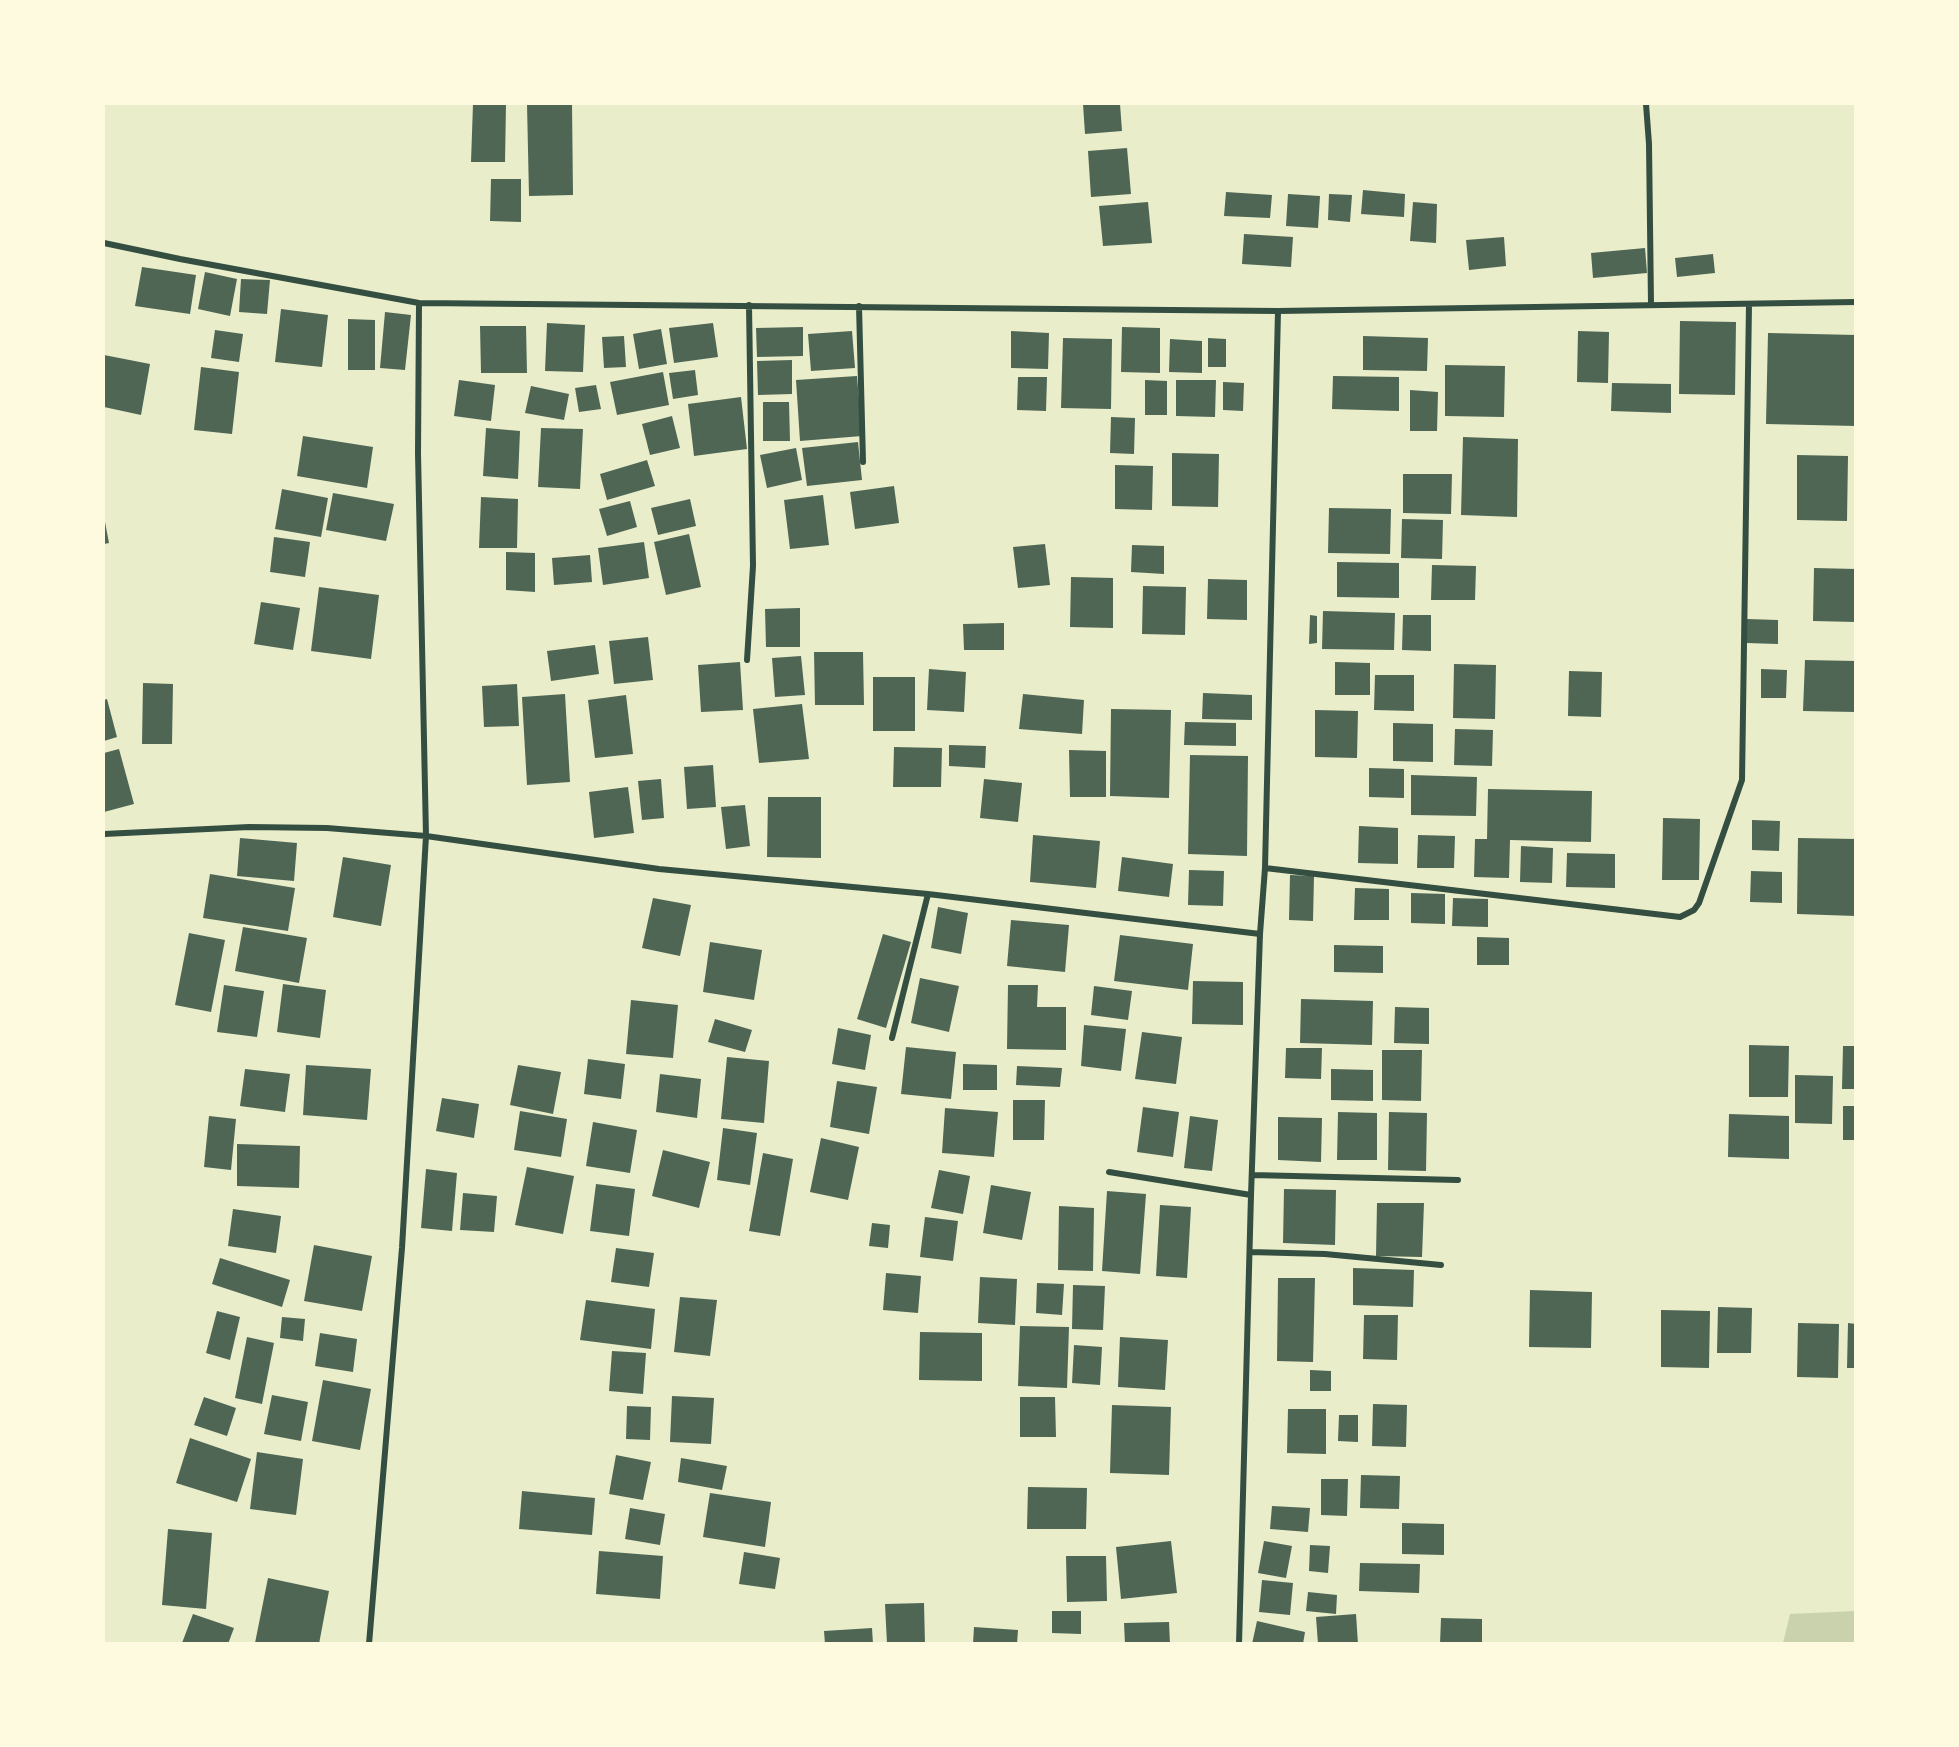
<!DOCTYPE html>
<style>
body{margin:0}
#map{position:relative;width:1959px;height:1747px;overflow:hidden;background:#e9edc9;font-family:Manrope,sans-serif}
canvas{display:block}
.frame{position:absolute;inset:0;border:105px solid #fefae0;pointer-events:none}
</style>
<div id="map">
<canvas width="1959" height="1747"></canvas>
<div class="frame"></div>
</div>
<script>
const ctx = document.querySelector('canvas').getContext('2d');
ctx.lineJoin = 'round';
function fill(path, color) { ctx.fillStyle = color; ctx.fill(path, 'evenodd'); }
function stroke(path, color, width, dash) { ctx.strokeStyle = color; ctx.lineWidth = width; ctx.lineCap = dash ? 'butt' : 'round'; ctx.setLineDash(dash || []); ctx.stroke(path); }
fill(new Path2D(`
 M 1855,1611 L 1855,1643 L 1783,1643 L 1790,1614 Z`), '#cad2ad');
fill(new Path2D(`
 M 473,104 L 506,104 L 505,162 L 471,162 Z
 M 527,104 L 572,104 L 573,195 L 529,196 Z
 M 1083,104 L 1120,104 L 1122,131 L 1085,134 Z
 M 1127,148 L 1131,194 L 1091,197 L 1088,151 Z
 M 491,179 L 521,179 L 521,222 L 490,221 Z
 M 1363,190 L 1405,194 L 1404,217 L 1361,214 Z
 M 1226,192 L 1272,195 L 1270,218 L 1224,216 Z
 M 1288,194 L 1320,196 L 1318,228 L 1286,226 Z
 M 1329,194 L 1352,195 L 1350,222 L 1328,220 Z
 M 1148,202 L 1152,243 L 1103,246 L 1099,206 Z
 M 1413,202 L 1437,204 L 1436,243 L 1410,241 Z
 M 1244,234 L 1293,237 L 1291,267 L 1242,264 Z
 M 1504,237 L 1506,266 L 1469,270 L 1466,240 Z
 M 1645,248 L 1647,273 L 1593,278 L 1591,253 Z
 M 1713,254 L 1715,273 L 1677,277 L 1675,258 Z
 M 142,267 L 196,275 L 190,314 L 135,306 Z
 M 205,272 L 237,279 L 230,316 L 198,309 Z
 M 241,279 L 270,280 L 267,314 L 239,312 Z
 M 281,309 L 328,315 L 322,367 L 275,362 Z
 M 385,312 L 411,315 L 405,370 L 380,368 Z
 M 348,319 L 375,320 L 375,370 L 348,370 Z
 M 1680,321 L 1736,322 L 1735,395 L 1679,394 Z
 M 547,323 L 585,325 L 583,372 L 545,371 Z
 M 713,323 L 718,357 L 674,363 L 669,328 Z
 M 480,326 L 526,326 L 527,373 L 481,373 Z
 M 803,327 L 803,356 L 757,357 L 756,328 Z
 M 1122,327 L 1160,328 L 1160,373 L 1121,372 Z
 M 661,329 L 667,364 L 639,369 L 633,334 Z
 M 215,330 L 243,334 L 239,362 L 211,358 Z
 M 852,331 L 855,368 L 811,371 L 808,334 Z
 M 1011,331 L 1049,333 L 1048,369 L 1011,368 Z
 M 1578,331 L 1609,332 L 1608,383 L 1577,382 Z
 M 1768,333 L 1856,335 L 1856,426 L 1766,424 Z
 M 624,336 L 626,367 L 604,368 L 602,337 Z
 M 1363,336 L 1428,338 L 1427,371 L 1363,370 Z
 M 1063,338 L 1112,339 L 1111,409 L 1061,408 Z
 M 1208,338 L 1226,339 L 1226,367 L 1208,367 Z
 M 1170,339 L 1202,341 L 1202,373 L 1169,372 Z
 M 104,355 L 150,364 L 141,415 L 104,407 Z
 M 792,360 L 792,394 L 758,395 L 757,361 Z
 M 1445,365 L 1505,366 L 1504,417 L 1445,416 Z
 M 201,367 L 239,372 L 232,434 L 194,430 Z
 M 695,370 L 698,395 L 673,399 L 669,373 Z
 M 663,372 L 669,405 L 617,415 L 610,382 Z
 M 857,376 L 862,436 L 800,441 L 796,380 Z
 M 1333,376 L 1399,377 L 1399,411 L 1332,409 Z
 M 1018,377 L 1047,377 L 1046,411 L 1017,410 Z
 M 459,380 L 495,385 L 491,421 L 454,416 Z
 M 1145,380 L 1167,381 L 1167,415 L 1145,415 Z
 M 1176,380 L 1216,380 L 1215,417 L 1176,416 Z
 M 1223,382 L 1244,383 L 1243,411 L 1223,410 Z
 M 1612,383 L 1671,384 L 1671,413 L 1611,411 Z
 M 596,385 L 601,409 L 579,412 L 575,388 Z
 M 531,386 L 569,394 L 564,420 L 525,413 Z
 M 1410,390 L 1438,392 L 1437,431 L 1410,431 Z
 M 741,397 L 747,449 L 694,456 L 688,404 Z
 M 763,402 L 789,402 L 790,441 L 763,441 Z
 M 672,416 L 680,448 L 650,455 L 642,424 Z
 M 1111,417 L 1135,418 L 1134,454 L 1110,453 Z
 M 486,428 L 520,431 L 518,479 L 483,476 Z
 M 541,428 L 583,429 L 580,489 L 538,487 Z
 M 303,436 L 373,447 L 367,488 L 297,476 Z
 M 1463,437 L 1518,439 L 1517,517 L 1461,515 Z
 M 858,442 L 862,480 L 807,486 L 802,448 Z
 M 796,448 L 802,480 L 767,488 L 760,455 Z
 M 1172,453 L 1219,454 L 1218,507 L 1172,506 Z
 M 1797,455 L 1848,456 L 1847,521 L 1797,520 Z
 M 647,460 L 655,486 L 607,500 L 600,474 Z
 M 1115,465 L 1153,466 L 1152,510 L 1115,509 Z
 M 1403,474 L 1452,474 L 1451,514 L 1403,513 Z
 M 894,486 L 899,523 L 855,529 L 850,492 Z
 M 282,489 L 328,498 L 321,537 L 275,529 Z
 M 333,493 L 394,504 L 386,541 L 326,530 Z
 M 823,495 L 829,545 L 790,549 L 784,500 Z
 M 481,497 L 518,499 L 517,548 L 479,548 Z
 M 690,499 L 696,526 L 658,535 L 651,508 Z
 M 630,501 L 637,527 L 607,536 L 599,509 Z
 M 1329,508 L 1391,509 L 1390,554 L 1328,553 Z
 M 1402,519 L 1443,520 L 1442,559 L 1401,558 Z
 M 105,522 L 109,543 L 104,544 L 104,523 Z
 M 689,534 L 701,587 L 666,595 L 654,542 Z
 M 274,537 L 310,542 L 305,577 L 270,572 Z
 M 644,542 L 649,578 L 603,585 L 598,548 Z
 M 1045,544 L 1050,585 L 1018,588 L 1013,547 Z
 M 1132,545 L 1164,546 L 1164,574 L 1131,572 Z
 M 506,552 L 535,553 L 535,592 L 506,590 Z
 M 590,555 L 592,582 L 554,585 L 552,558 Z
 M 1337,562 L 1399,563 L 1399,598 L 1337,597 Z
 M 1432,565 L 1476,566 L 1475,600 L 1431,600 Z
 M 1814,568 L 1856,569 L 1856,622 L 1813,621 Z
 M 1071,577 L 1113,578 L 1113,628 L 1070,627 Z
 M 1208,579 L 1247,580 L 1247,620 L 1207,619 Z
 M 1143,586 L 1186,587 L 1185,635 L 1142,634 Z
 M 319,587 L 379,595 L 371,659 L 311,651 Z
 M 261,602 L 300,608 L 293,650 L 254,644 Z
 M 800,608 L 800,647 L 766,647 L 765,609 Z
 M 1323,611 L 1395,613 L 1394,650 L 1322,649 Z
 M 1310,615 L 1317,616 L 1317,643 L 1309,644 Z
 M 1403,615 L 1431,615 L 1431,651 L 1402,650 Z
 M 1747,619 L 1778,620 L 1778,644 L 1746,643 Z
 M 1004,623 L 1004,650 L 964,650 L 963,624 Z
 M 648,637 L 653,680 L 614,684 L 609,641 Z
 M 595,645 L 599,674 L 551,681 L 547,651 Z
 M 814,652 L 863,652 L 864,705 L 815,705 Z
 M 801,656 L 805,695 L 775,697 L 772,658 Z
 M 1805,660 L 1856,661 L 1856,712 L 1803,711 Z
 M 740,662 L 743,710 L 701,712 L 698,665 Z
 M 1335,662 L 1370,663 L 1370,695 L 1335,695 Z
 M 1454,664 L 1496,665 L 1495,719 L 1453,718 Z
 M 929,669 L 966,672 L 964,712 L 927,710 Z
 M 1761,669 L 1787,670 L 1786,698 L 1761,698 Z
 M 1569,671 L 1602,672 L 1601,717 L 1568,716 Z
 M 1375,675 L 1414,675 L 1414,711 L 1374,710 Z
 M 873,677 L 915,677 L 915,731 L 873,731 Z
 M 143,683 L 173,684 L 172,744 L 142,744 Z
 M 517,684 L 519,726 L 484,727 L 482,686 Z
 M 1203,693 L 1252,695 L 1252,720 L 1202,719 Z
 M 565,694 L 570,782 L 527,785 L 522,697 Z
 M 1023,694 L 1084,700 L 1082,734 L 1019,729 Z
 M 626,695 L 633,754 L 595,758 L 588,700 Z
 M 107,699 L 117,737 L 104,741 L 104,700 Z
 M 802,704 L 809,759 L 759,763 L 753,709 Z
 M 1111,709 L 1171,710 L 1169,798 L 1110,796 Z
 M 1315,710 L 1358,711 L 1357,758 L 1315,757 Z
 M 1185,722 L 1236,723 L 1236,746 L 1184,745 Z
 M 1393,723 L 1433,724 L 1433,762 L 1393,761 Z
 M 1455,729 L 1493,730 L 1492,766 L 1454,765 Z
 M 949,745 L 986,746 L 985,768 L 949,766 Z
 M 894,747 L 942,748 L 941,787 L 893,787 Z
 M 119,749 L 134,804 L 104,812 L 104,753 Z
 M 1069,750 L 1106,751 L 1106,797 L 1070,797 Z
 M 1190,755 L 1248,756 L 1247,856 L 1188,854 Z
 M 713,765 L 716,807 L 687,809 L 684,767 Z
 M 1369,768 L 1404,769 L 1404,798 L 1369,797 Z
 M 1411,775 L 1477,777 L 1476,816 L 1411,815 Z
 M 661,779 L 664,818 L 642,820 L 638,781 Z
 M 984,779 L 1022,783 L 1018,822 L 980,818 Z
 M 628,787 L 634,833 L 594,838 L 589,792 Z
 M 1488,789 L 1592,791 L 1591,842 L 1510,840 L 1509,878 L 1474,877 L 1475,839 L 1487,839 Z
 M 768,797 L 821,797 L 821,858 L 767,857 Z
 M 745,805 L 750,846 L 726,849 L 721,807 Z
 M 1663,818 L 1700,819 L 1699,880 L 1662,880 Z
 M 1752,820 L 1780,821 L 1779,851 L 1752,850 Z
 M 1359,826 L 1398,828 L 1398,864 L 1358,863 Z
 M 1033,835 L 1100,841 L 1096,888 L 1030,882 Z
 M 1418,835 L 1455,836 L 1454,868 L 1417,868 Z
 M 240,838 L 297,843 L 294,881 L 237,876 Z
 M 1798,838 L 1856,839 L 1856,916 L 1797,914 Z
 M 1521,846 L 1553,848 L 1552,883 L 1520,882 Z
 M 1567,853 L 1615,854 L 1615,888 L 1566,887 Z
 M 343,857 L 391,865 L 381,926 L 333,917 Z
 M 1122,857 L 1173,864 L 1169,897 L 1118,891 Z
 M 1189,870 L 1224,871 L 1223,906 L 1188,905 Z
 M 1751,871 L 1782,872 L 1782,903 L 1750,902 Z
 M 210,874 L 295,888 L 288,931 L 203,918 Z
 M 1290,875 L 1314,876 L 1313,921 L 1289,920 Z
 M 1355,888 L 1389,889 L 1389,920 L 1354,920 Z
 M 1411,893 L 1445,894 L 1445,924 L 1411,923 Z
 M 653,898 L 691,905 L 680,956 L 642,948 Z
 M 1453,898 L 1488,899 L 1488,927 L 1452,926 Z
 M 938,907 L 968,913 L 961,954 L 931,948 Z
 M 1011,920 L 1069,925 L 1065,972 L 1007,966 Z
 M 243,927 L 307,938 L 299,983 L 235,971 Z
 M 189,933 L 225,940 L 211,1012 L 175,1005 Z
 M 883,934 L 911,942 L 886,1028 L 857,1019 Z
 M 1120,935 L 1193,944 L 1188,990 L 1114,981 Z
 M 1477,937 L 1509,938 L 1509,965 L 1477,965 Z
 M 710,942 L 762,950 L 754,1000 L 703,992 Z
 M 1334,945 L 1383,946 L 1383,973 L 1334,972 Z
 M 920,978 L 959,986 L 949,1032 L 911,1023 Z
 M 1193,981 L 1243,982 L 1243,1025 L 1192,1024 Z
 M 283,984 L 326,990 L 320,1038 L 277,1032 Z
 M 224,985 L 264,991 L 257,1037 L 217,1032 Z
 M 1008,985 L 1038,985 L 1037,1007 L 1066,1007 L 1066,1050 L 1007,1049 Z
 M 1094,986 L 1132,991 L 1128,1020 L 1091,1015 Z
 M 1301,999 L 1373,1001 L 1372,1045 L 1300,1043 Z
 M 631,1000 L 678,1005 L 673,1058 L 626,1054 Z
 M 1395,1007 L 1429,1008 L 1429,1044 L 1394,1043 Z
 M 715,1019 L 752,1030 L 745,1052 L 708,1042 Z
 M 1084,1025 L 1126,1029 L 1121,1071 L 1081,1066 Z
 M 838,1028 L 871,1035 L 865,1070 L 832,1064 Z
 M 1142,1032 L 1182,1037 L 1176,1084 L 1135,1079 Z
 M 1749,1045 L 1789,1046 L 1788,1097 L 1749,1097 Z
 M 1843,1046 L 1856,1046 L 1856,1089 L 1842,1089 Z
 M 906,1047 L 956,1052 L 951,1099 L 901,1094 Z
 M 1286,1048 L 1322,1048 L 1321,1079 L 1285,1078 Z
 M 1382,1050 L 1422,1050 L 1421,1101 L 1382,1100 Z
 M 727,1057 L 769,1061 L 764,1123 L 721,1119 Z
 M 588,1059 L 625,1064 L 621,1099 L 584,1094 Z
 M 963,1064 L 997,1065 L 997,1090 L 963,1090 Z
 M 306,1065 L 371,1069 L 367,1120 L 303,1115 Z
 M 518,1065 L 561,1072 L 553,1114 L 510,1105 Z
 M 1017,1066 L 1062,1068 L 1060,1087 L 1016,1085 Z
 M 245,1069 L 290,1074 L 285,1112 L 240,1106 Z
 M 1331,1069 L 1373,1070 L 1373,1101 L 1331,1100 Z
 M 660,1074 L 701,1079 L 697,1118 L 656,1112 Z
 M 1795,1075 L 1833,1076 L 1832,1124 L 1795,1123 Z
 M 837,1081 L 877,1087 L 869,1134 L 830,1127 Z
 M 442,1098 L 479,1104 L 474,1138 L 436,1131 Z
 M 1013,1100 L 1045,1100 L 1044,1140 L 1013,1140 Z
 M 1843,1106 L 1856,1106 L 1856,1140 L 1843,1140 Z
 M 1143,1107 L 1179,1112 L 1173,1157 L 1137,1152 Z
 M 945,1108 L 998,1112 L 994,1157 L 942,1153 Z
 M 520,1111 L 567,1119 L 561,1157 L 514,1150 Z
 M 1338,1112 L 1377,1113 L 1377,1160 L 1337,1160 Z
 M 1389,1112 L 1427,1113 L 1426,1171 L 1388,1170 Z
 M 1729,1114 L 1789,1116 L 1789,1159 L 1728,1157 Z
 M 209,1116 L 236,1119 L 231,1170 L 204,1167 Z
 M 1190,1116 L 1218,1120 L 1212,1171 L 1184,1168 Z
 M 1278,1117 L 1322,1118 L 1321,1162 L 1278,1160 Z
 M 593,1122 L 637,1130 L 630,1173 L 586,1166 Z
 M 723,1128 L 757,1133 L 750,1185 L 717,1180 Z
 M 821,1138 L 859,1147 L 848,1200 L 810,1192 Z
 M 237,1144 L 300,1146 L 299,1188 L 237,1186 Z
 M 663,1150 L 710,1162 L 699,1208 L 652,1196 Z
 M 763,1153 L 793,1159 L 780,1236 L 749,1231 Z
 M 527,1167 L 574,1176 L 563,1234 L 515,1225 Z
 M 426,1169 L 457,1173 L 452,1231 L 421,1228 Z
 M 939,1170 L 970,1176 L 963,1214 L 931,1208 Z
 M 596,1184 L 635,1189 L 629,1236 L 590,1231 Z
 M 991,1185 L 1031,1192 L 1022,1240 L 983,1233 Z
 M 1284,1189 L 1336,1190 L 1335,1245 L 1283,1243 Z
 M 1107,1191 L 1146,1194 L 1140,1274 L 1102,1271 Z
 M 463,1193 L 497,1196 L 494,1232 L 460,1230 Z
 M 1377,1203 L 1424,1203 L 1422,1257 L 1376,1256 Z
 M 1160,1205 L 1191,1207 L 1187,1278 L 1156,1276 Z
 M 1059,1206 L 1094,1208 L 1093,1271 L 1058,1270 Z
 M 233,1209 L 281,1216 L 276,1253 L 228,1246 Z
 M 925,1217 L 958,1221 L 953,1261 L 920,1257 Z
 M 872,1223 L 890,1225 L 888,1248 L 869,1246 Z
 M 314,1245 L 372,1256 L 362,1311 L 304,1301 Z
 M 616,1248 L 654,1253 L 649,1287 L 611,1282 Z
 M 220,1258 L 290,1280 L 282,1307 L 212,1284 Z
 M 1353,1268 L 1414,1270 L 1413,1307 L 1353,1305 Z
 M 886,1273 L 921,1276 L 918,1313 L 883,1310 Z
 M 980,1277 L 1017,1279 L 1015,1325 L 978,1323 Z
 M 1278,1278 L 1315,1278 L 1313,1362 L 1277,1361 Z
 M 1037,1283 L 1064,1284 L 1062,1315 L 1036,1313 Z
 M 1073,1285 L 1105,1286 L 1103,1330 L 1072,1329 Z
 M 1530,1290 L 1592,1292 L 1591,1348 L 1529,1347 Z
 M 680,1297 L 717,1300 L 710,1356 L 674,1352 Z
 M 586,1300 L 655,1309 L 651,1349 L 580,1340 Z
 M 1718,1307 L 1752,1308 L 1751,1353 L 1717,1353 Z
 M 1661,1310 L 1710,1311 L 1709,1368 L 1661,1367 Z
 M 217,1311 L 240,1317 L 230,1360 L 206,1353 Z
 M 1364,1315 L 1398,1315 L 1397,1360 L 1363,1359 Z
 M 282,1317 L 305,1319 L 303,1341 L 280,1338 Z
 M 1798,1323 L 1839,1324 L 1838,1378 L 1797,1377 Z
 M 1848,1323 L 1856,1324 L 1856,1368 L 1847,1368 Z
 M 1020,1326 L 1069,1327 L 1067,1388 L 1018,1386 Z
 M 920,1332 L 982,1333 L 982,1381 L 919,1380 Z
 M 320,1333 L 357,1339 L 353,1372 L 315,1366 Z
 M 247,1337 L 274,1343 L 262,1404 L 235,1398 Z
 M 1120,1337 L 1168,1340 L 1165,1390 L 1118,1387 Z
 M 1074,1345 L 1102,1347 L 1100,1385 L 1072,1383 Z
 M 612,1351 L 646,1353 L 643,1394 L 609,1391 Z
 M 1310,1370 L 1331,1371 L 1331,1391 L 1310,1391 Z
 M 323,1380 L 371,1389 L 360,1450 L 312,1441 Z
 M 272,1395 L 308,1402 L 301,1441 L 264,1434 Z
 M 672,1396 L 714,1398 L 711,1444 L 670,1442 Z
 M 204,1397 L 236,1408 L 227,1436 L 194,1425 Z
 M 1020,1397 L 1055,1397 L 1056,1437 L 1020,1437 Z
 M 1373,1404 L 1407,1405 L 1406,1447 L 1372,1446 Z
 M 1112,1405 L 1171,1407 L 1169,1475 L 1110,1473 Z
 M 627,1406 L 651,1407 L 650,1440 L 626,1439 Z
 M 1288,1409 L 1326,1409 L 1326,1454 L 1287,1453 Z
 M 1339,1415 L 1358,1415 L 1358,1442 L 1338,1441 Z
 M 190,1438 L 251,1459 L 237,1502 L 176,1483 Z
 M 257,1452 L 303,1459 L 296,1515 L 250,1509 Z
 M 616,1455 L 651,1462 L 643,1500 L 609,1494 Z
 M 681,1458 L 727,1466 L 722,1490 L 678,1482 Z
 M 1361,1475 L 1400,1476 L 1399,1509 L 1360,1508 Z
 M 1321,1479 L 1348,1479 L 1347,1516 L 1321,1515 Z
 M 1028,1487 L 1087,1488 L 1086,1529 L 1027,1529 Z
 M 522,1491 L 595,1498 L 592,1535 L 519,1529 Z
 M 710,1493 L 771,1502 L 765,1547 L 703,1537 Z
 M 1272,1506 L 1310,1508 L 1308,1532 L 1270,1529 Z
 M 630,1508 L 665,1514 L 660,1545 L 625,1539 Z
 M 1402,1523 L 1444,1524 L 1444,1555 L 1402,1554 Z
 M 168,1529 L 212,1533 L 206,1609 L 162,1605 Z
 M 1171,1541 L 1177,1593 L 1121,1599 L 1116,1547 Z
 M 1264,1541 L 1292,1546 L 1286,1578 L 1258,1573 Z
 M 1310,1545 L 1330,1546 L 1328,1573 L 1309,1571 Z
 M 599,1551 L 663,1556 L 660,1599 L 596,1594 Z
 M 744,1552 L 780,1558 L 775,1589 L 739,1584 Z
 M 1066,1556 L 1106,1556 L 1107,1601 L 1067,1602 Z
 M 1360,1563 L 1420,1564 L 1419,1593 L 1359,1591 Z
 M 268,1578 L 329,1591 L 319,1644 L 255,1643 Z
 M 1262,1580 L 1293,1583 L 1290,1615 L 1259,1612 Z
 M 1308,1592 L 1337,1595 L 1336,1614 L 1306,1611 Z
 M 924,1603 L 925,1644 L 887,1644 L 885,1604 Z
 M 1052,1611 L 1081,1611 L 1081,1634 L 1052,1633 Z
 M 193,1614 L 234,1628 L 228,1644 L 182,1643 Z
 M 1356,1614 L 1358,1644 L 1318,1644 L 1316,1617 Z
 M 1441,1618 L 1482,1619 L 1482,1644 L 1440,1644 Z
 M 1257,1621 L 1305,1632 L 1303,1644 L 1252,1644 Z
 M 1169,1622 L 1170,1644 L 1125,1644 L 1124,1623 Z
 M 974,1627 L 1018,1630 L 1017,1644 L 973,1644 Z
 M 872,1628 L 873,1644 L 825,1644 L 824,1631 Z`), '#4f6655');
stroke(new Path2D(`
 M 1646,104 L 1649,144 L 1651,304
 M 104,243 L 180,259 L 419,303 L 1278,311 L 1856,302
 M 859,306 L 863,462
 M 747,660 L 753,566 L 749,305
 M 104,834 L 249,827 L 327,828 L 426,836 L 659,869 L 928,894 L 1260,934
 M 1265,868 L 1680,917 L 1694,910 L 1699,903 L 1742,780 L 1749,304
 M 892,1038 L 928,894
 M 1109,1172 L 1251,1195
 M 1252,1175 L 1458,1180
 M 1250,1252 L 1325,1254 L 1441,1265
 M 369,1644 L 402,1248 L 426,836 L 418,453 L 419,303
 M 1239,1644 L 1251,1195 L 1260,934 L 1265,868 L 1278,311`), '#344e41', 6);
</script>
